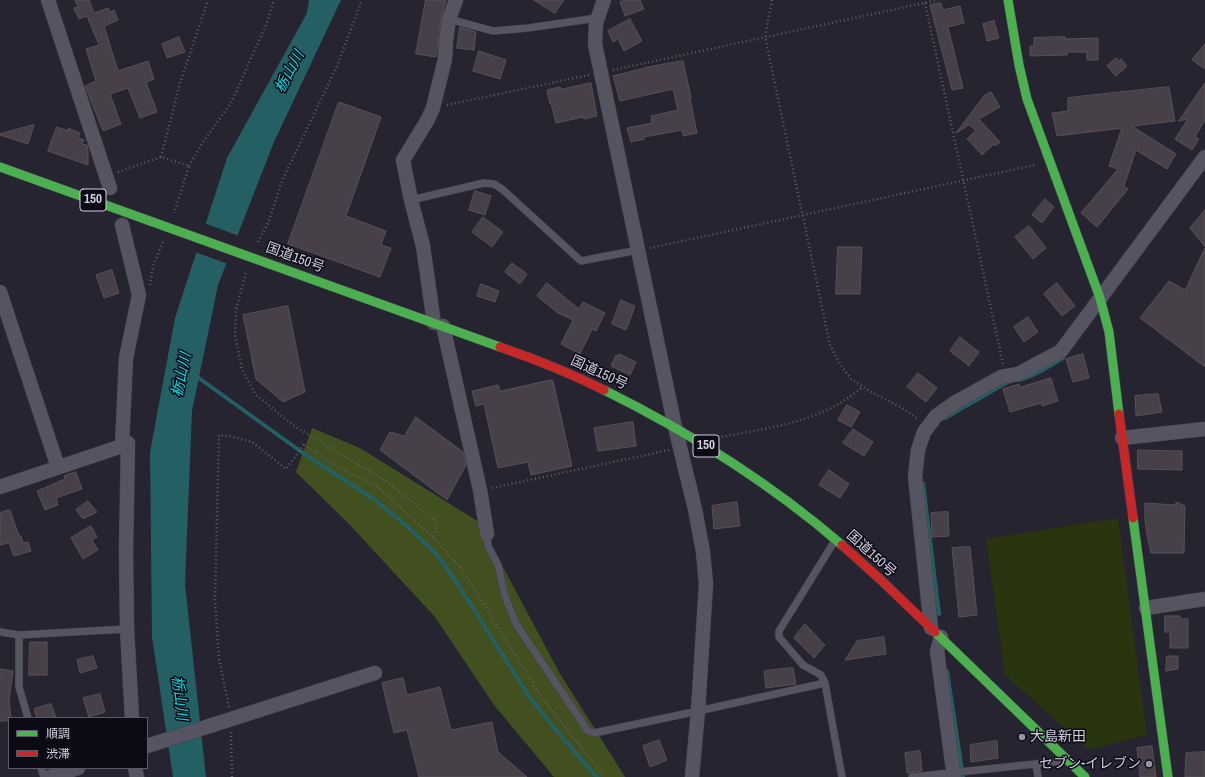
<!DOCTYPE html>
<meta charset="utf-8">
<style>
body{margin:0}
#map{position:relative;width:1205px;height:777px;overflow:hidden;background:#262431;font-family:"Archivo Narrow","Noto Sans JP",sans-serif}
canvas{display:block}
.legend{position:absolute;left:8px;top:717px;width:140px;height:52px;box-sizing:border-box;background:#0b0a15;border:1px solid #5a5967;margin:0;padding:5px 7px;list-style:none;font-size:12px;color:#d1d0e1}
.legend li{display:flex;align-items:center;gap:8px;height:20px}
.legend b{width:20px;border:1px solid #5a5967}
</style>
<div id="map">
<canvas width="1205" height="777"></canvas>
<ul class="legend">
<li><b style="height:5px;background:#4caf50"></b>順調</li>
<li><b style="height:5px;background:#c62828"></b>渋滞</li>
</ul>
</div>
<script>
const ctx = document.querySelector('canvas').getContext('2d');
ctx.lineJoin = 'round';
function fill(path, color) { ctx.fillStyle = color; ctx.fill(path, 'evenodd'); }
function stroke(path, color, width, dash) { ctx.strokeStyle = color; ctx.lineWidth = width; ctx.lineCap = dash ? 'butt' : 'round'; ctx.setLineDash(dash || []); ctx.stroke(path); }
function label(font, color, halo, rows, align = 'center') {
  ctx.font = font + ' "Archivo Narrow","Noto Sans JP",sans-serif'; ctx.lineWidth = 3; ctx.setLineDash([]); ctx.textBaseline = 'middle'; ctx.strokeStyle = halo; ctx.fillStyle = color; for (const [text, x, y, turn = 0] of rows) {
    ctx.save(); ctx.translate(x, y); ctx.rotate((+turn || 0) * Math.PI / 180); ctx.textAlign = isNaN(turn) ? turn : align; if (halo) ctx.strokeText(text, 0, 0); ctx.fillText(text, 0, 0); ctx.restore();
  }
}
fill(new Path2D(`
 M 1118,518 L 1147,735 L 1089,750 L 1005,675 L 986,539 Z`), '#29350e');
fill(new Path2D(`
 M 312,428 L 360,448 L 479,522 L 559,672 L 625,777 L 554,777 L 494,705 L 435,617 L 349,524 L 296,472 Z`), '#41501e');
fill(new Path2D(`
 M 309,0 L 341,0 L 274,142 L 218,285 L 192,411 L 185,584 L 206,777 L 173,777 L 152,637 L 150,452 L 175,318 L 227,158 L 307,13 Z`), '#235f63');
fill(new Path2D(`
 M 204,223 L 239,236 L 228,264 L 195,252 Z`), '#262431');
stroke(new Path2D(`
 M 196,376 L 303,453 L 375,500 L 408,527 L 436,554 L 456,581 L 528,695 L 555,729 L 597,777
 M 1019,380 C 1035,376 1049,366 1063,358
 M 945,418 L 1004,384 L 1009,382
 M 923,483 L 939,614
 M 947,671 L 963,777`), '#235f63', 4);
const building = new Path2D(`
 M 75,0 L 89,0 L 94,13 L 108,8 L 110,12 L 114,10 L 118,20 L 104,26 L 118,71 L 148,61 L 154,79 L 146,82 L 157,112 L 140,118 L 128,88 L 110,94 L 121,124 L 103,131 L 85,86 L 96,81 L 86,49 L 99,45 L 87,16 L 79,19 L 74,8 L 78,7 Z
 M 426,0 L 446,0 L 441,18 L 436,57 L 416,54 Z
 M 534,0 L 564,0 L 555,13 Z
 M 627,0 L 640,0 L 644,9 L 625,16 L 620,2 Z
 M 941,3 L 943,10 L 960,6 L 964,23 L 948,27 L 963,88 L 952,90 L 930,5 Z
 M 630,19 L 642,41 L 624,51 L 618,39 L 613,42 L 608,31 Z
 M 994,21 L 999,38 L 987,41 L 983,24 Z
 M 460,27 L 476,32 L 474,50 L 457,48 Z
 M 179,37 L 185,52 L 167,58 L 162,44 Z
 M 1065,37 L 1065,39 L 1098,38 L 1098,60 L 1087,60 L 1087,52 L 1067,52 L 1067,55 L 1030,56 L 1030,46 L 1034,46 L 1034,38 Z
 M 1205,44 L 1205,69 L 1192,60 Z
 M 479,51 L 506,60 L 500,79 L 473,71 Z
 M 1116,58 L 1119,61 L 1121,59 L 1127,66 L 1116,76 L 1107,66 Z
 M 683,61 L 691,97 L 690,98 L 697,133 L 683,136 L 682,130 L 644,137 L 644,139 L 631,142 L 627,128 L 652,123 L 651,116 L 678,110 L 673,89 L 620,101 L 613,76 L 653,66 Z
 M 591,83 L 597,116 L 584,119 L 583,117 L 556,123 L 551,103 L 550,104 L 547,90 L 560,87 L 561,89 Z
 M 1205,83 L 1205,120 L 1195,137 L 1199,139 L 1192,150 L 1175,139 L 1188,119 L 1179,121 Z
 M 1169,87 L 1175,121 L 1132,126 L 1176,154 L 1167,169 L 1136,150 L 1124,186 L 1128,189 L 1097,227 L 1081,213 L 1118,169 L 1109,166 L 1122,128 L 1057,136 L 1052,113 L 1068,111 L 1068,98 Z
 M 991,92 L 1000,107 L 979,119 L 1000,142 L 996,146 L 994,144 L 982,155 L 967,139 L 976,130 L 969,125 L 956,133 L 984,96 Z
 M 339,102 L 381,117 L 346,216 L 386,231 L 381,245 L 391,248 L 380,277 L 288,244 Z
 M 34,125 L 28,144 L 0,135 L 0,134 Z
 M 57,127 L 68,131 L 68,128 L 80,133 L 78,138 L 84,140 L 82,144 L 87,145 L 88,150 L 88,165 L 48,151 Z
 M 475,191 L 491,196 L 485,215 L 469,210 Z
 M 1045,199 L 1054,207 L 1042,223 L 1032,215 Z
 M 1205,210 L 1205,247 L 1190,228 Z
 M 483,217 L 503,232 L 492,247 L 472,232 Z
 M 1029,226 L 1046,248 L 1033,259 L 1015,237 Z
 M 838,247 L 862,247 L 860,294 L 836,294 Z
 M 1205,248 L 1205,367 L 1140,318 L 1169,281 L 1185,290 Z
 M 512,263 L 527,274 L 520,284 L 505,272 Z
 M 112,270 L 119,293 L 104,298 L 96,275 Z
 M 547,283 L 579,309 L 583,302 L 605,313 L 596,331 L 592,329 L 580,354 L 561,344 L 573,320 L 558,313 L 537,296 Z
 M 1057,283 L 1075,306 L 1062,316 L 1044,294 Z
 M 481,284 L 499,291 L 495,302 L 477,296 Z
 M 621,300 L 635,306 L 626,330 L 612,324 Z
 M 288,306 L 305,392 L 283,402 L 256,379 L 243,315 Z
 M 1028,317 L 1038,332 L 1024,342 L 1014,327 Z
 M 960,337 L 979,352 L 969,366 L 950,351 Z
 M 619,354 L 636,362 L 630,375 L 611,366 L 616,355 L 618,356 Z
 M 1083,354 L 1089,378 L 1073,382 L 1066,359 Z
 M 918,373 L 937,388 L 926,402 L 907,387 Z
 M 1051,378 L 1058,401 L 1042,406 L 1041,403 L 1010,412 L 1003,389 L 1019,384 L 1020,387 Z
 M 551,380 L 553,381 L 572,466 L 531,475 L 528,462 L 498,468 L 484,404 L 476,406 L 472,391 L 498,385 L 500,391 Z
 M 1158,394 L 1162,412 L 1136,416 L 1135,396 Z
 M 847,405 L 860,412 L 851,427 L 838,420 Z
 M 416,417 L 463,452 L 466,465 L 447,500 L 380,450 L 390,432 L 404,436 Z
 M 633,422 L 636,446 L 598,451 L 594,428 Z
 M 853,429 L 873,442 L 864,456 L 843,443 Z
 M 1138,450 L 1182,451 L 1182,470 L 1138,469 Z
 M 829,470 L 849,484 L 840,498 L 819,485 Z
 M 76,472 L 82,489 L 56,498 L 58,505 L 45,510 L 37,491 L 65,479 L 64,476 Z
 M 88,501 L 97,512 L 83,519 L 76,510 Z
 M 737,502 L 740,526 L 714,529 L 712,506 Z
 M 1176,502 L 1185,506 L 1184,553 L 1151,553 L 1147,535 L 1145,519 L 1145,503 L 1176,505 Z
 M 10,510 L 19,536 L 21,536 L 23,543 L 28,542 L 31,551 L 14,556 L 9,543 L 0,545 L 0,513 Z
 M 948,512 L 949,536 L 932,537 L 931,513 Z
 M 91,526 L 97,537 L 92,540 L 98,550 L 83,559 L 71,538 Z
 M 970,547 L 977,615 L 959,617 L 952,548 Z
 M 1165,616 L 1180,616 L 1180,619 L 1188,619 L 1188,648 L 1170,648 L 1170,632 L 1165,632 Z
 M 805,624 L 825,645 L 814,658 L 794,638 Z
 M 884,637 L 886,654 L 845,660 L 857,641 Z
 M 30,642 L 47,642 L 47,675 L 29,675 Z
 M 93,656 L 97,668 L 80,673 L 77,660 Z
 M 1167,656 L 1178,656 L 1178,669 L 1166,671 Z
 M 793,668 L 796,684 L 766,688 L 764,671 Z
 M 0,669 L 13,671 L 9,700 L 11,718 L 7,718 L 7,721 L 0,721 Z
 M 403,678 L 407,695 L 440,687 L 451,730 L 492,722 L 498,752 L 527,777 L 419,777 L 407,730 L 394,733 L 382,683 Z
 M 100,694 L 105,712 L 89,717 L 83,698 Z
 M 51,704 L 56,718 L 37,718 L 34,709 Z
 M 659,740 L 667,760 L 650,767 L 643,746 Z
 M 997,741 L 998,758 L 971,762 L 970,745 Z
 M 1152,746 L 1156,777 L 1140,777 L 1137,748 Z
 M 920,751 L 922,771 L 907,773 L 905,753 Z
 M 1205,752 L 1205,777 L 1185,777 L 1186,753 Z`);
fill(building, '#474048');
stroke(building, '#585058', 1);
const lane = new Path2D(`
 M 449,19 L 493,31 L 528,28 L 597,18
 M 411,200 L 484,183 L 494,184 L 502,189 L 581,261 L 638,250
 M 487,534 L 488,546 L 498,565 L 505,596 L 516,624 L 588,731 L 594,733 L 698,711 L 825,683
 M 834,542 L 779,631 L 779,637 L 803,665 L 821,675 L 825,683 L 842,777
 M 0,632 L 19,635 L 127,629
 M 19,635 L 19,687 L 28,718
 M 1036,764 L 1038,777
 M 41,768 L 44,777
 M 912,777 L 1063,761`);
const street = new Path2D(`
 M 48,0 L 110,188
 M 604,0 L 596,23 L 595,44 L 675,427 L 695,509 L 703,552 L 706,584 L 698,711 L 692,777
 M 0,292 L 58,467
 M 434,323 L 423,246 L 411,200 L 403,160 L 427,121 L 433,108 L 445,59 L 446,41 L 449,19 L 456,0
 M 443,326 L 480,490 L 487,534
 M 1122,438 L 1205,429
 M 122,446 L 126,358 L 139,295 L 122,225
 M 0,487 L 122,446 L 128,443 L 126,550 L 127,629 L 132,718
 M 1146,608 L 1205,599
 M 931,628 L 915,476 L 918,450 L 924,432 L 936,416 L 956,402 L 1001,377 L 1018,374 L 1061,351 L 1205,157
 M 941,637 L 937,651 L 954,777
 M 147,746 L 375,673
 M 135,768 L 137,777
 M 50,777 L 78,768`);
const fast = new Path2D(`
 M 1008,0 L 1019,65 L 1027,99 L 1100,298 L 1109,332 L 1119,414
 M 0,167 L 500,347
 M 604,390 C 689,432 770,483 842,545
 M 1133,518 L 1168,777
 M 935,632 L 1085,777`);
const jam = new Path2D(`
 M 500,347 C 535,359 570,373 604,390
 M 1119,414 L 1133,518
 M 842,545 L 882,581 L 935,632`);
stroke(lane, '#42404d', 8);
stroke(street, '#42404d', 15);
stroke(fast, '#42404d', 10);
stroke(jam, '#42404d', 10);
stroke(new Path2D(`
 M 772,0 L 765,37 L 830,345 L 840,364 L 851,379 L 869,391 L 902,408 L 918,419
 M 925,3 L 1003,364
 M 613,70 L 938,0
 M 447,105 L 589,75
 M 161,157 L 180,83 L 208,0
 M 189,166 L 203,142 L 231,103 L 266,25 L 274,0
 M 118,172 L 161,157 L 189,166 L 174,213
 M 258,242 L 268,223 L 282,181 L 337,66 L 362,0
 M 650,248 L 1035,165
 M 246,273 L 236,309 L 235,335 L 242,370 L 256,395 L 294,426 L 386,481 L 438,523 L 433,539
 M 150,285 L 153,266 L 163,242
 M 722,437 C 757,430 795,425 827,410 C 840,404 851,396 863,387
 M 492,488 L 669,450
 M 229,707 L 219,659 L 215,600 L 219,435 L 230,436 L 252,442 L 286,469 L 304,445 L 347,472 L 374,484 L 387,495 L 429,534 L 459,565 L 542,698 L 605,777
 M 231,732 L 232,777`), '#5f5d67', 2.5, [1, 3]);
stroke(lane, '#565461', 7);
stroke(street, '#565461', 14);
stroke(fast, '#4caf50', 9);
stroke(jam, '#c62828', 9);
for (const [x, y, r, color] of [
 [1022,737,4,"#9594a3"],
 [1149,764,4,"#9594a3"]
]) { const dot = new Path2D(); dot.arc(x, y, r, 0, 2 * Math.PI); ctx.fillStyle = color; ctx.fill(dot); stroke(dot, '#0b0a15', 1.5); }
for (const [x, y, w] of [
 [93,200,26],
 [706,446,26]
]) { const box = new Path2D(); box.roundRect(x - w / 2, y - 11, w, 22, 3); ctx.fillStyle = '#0b0a15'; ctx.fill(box); stroke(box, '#d1d0e1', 1); }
label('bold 13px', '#d1d0e1', null, [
 ["150",93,200],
 ["150",706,446]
]);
label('14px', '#d1d0e1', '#0b0a15', [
 ["国道150号",295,258,20],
 ["国道150号",599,373,25],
 ["国道150号",871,554,42]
]);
label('14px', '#d1d0e1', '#0b0a15', [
 ["大島新田",1030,737],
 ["セブン-イレブン",1141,764,"right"]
], 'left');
label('italic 15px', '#00dee7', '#0b0a15', [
 ["栃山川",290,72,-62],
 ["栃山川",182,375,-78],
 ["栃山川",179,698,83]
]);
</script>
